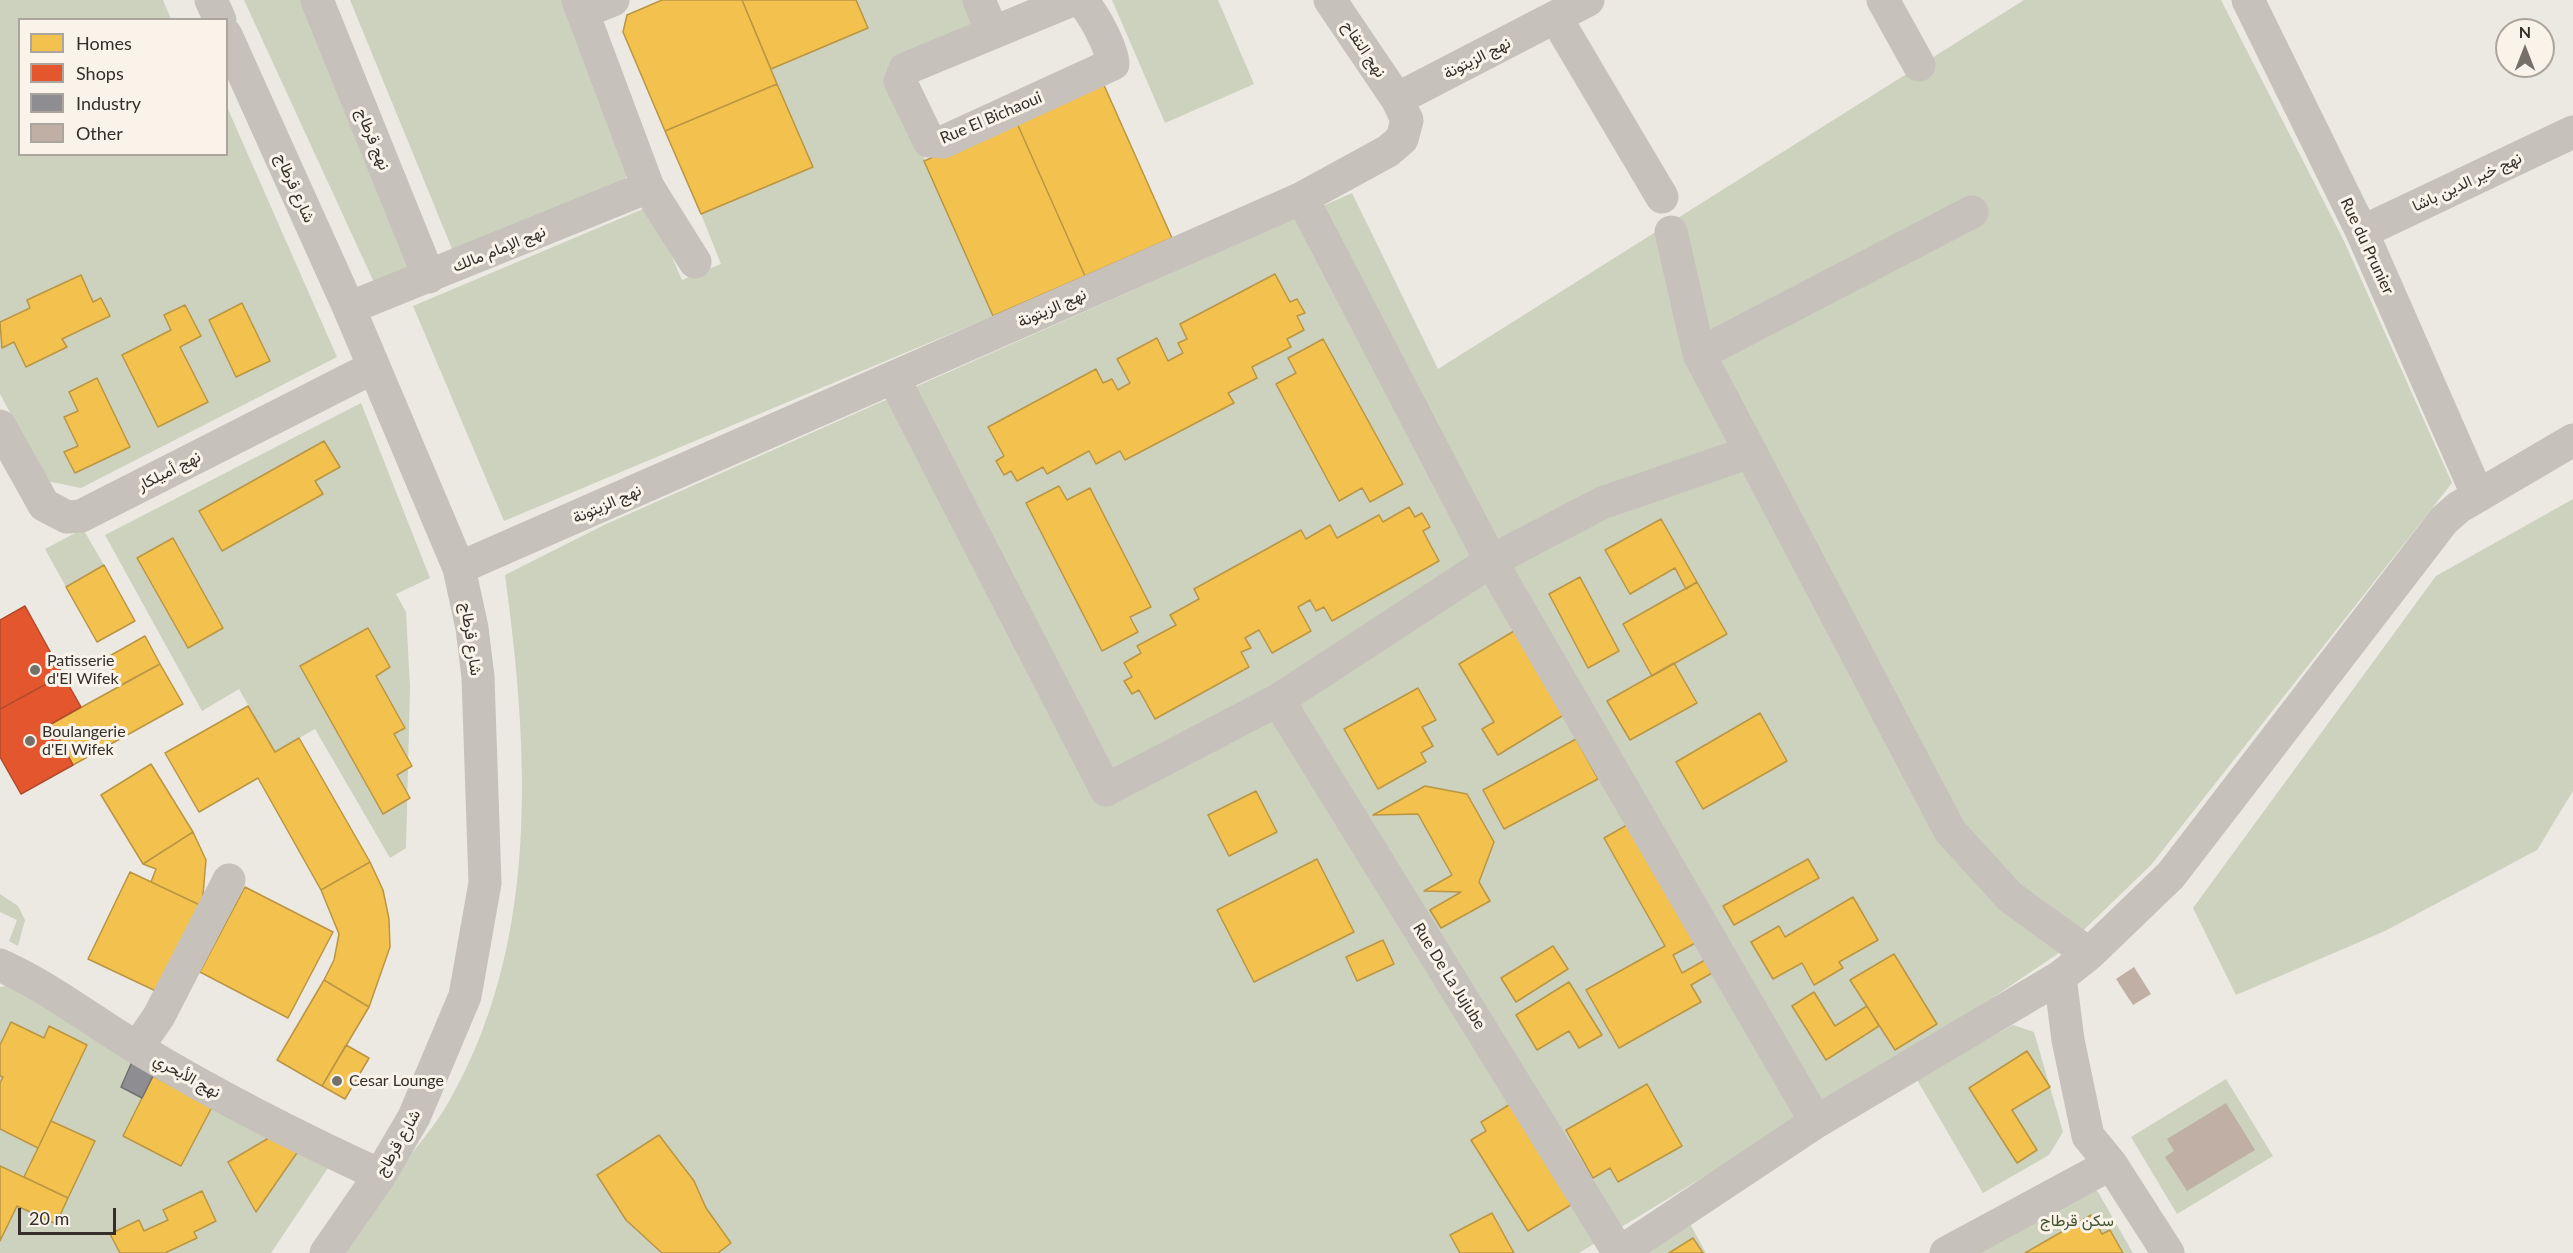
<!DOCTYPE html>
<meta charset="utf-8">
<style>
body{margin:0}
#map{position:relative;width:2573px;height:1253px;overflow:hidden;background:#ece9e2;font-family:Lato,sans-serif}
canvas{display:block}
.legend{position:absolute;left:18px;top:18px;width:210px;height:138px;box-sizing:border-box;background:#f9f3ea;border:2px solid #aba59d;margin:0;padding:8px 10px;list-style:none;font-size:18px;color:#362f29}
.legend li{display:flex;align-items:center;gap:12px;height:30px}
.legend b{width:30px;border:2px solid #aba59d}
.north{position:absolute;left:2495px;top:18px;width:60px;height:60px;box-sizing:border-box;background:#f9f3ea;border:2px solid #aba59d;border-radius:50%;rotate:0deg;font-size:16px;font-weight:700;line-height:24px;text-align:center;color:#362f29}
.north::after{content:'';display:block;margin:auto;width:21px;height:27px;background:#76706a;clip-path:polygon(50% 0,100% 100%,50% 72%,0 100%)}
.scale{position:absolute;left:18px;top:1208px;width:98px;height:27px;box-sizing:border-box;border:3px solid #362f29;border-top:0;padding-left:8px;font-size:18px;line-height:21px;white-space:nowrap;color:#362f29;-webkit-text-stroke:4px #f9f3ea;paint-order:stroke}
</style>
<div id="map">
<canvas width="2573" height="1253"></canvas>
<ul class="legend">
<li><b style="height:16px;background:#f2c14e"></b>Homes</li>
<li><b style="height:16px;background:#e4572e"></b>Shops</li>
<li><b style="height:16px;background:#8d8d92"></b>Industry</li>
<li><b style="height:16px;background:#bfafa4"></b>Other</li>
</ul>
<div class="north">N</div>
<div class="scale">20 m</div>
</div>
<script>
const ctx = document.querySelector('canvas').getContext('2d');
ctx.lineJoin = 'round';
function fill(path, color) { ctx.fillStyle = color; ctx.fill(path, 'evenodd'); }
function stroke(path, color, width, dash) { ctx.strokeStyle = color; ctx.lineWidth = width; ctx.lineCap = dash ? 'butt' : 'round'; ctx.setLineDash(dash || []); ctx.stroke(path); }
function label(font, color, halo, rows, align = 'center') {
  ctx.font = font + ' Lato,Vazirmatn,sans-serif'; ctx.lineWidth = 6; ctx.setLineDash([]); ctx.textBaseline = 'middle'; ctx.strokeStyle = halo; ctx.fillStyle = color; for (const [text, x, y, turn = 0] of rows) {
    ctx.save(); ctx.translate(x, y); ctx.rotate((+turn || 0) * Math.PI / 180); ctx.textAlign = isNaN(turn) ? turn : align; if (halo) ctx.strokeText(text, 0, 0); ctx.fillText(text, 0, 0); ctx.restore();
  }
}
fill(new Path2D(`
 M 0,0 L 163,0 L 171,19 L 20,20 L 20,154 L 226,154 L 227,107 L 337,357 L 81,488 L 47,481 L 0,394 Z
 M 244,0 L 310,0 L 422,274 L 378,291 Z
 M 350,0 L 568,0 L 634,158 L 625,180 L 453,251 Z
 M 856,0 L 967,0 L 975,17 L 969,35 L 886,70 L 993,316 L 504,521 L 413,306 L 650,206 L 682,280 L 721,264 L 701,214 L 812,167 L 771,69 L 868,28 Z
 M 1112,0 L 1218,0 L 1254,84 L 1165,123 Z
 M 2024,0 L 2221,0 L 2344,241 L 2452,483 L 2151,865 L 2062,951 L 1955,1023 L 1579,1253 L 342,1253 C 364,1222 384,1190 407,1160 C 420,1142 436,1124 447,1105 C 541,944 529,752 505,575 L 604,525 L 1352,193 L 1438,369 Z
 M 361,403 L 430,578 L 396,594 L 406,612 L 410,687 L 406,848 L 390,858 L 315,729 L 275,752 L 239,689 L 202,711 L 105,535 Z
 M 2573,499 L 2573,791 L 2537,850 L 2385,931 L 2236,995 L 2193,908 L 2436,576 Z
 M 83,529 L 104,565 L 66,587 L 45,549 Z
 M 0,894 L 18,906 L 25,920 L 18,946 L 9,941 L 17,920 L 0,912 Z
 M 12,985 L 328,1168 L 271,1253 L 0,1253 L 0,987 Z
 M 2013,1025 L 2034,1032 L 2063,1132 L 2049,1155 L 1983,1193 L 1916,1078 Z
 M 2226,1079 L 2273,1156 L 2177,1214 L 2131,1137 Z
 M 2082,1182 L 2098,1192 L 2133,1253 L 1959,1253 Z
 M 1689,1222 L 1706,1253 L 1633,1253 Z`), '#ccd2bd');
const homes = new Path2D(`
 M 662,0 L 742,0 L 777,84 L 665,131 L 623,32 L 627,15 Z
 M 742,0 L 856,0 L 868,28 L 771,69 Z
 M 1103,83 L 1172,238 L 1085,276 L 1016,121 Z
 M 777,84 L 813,167 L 701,214 L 665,131 Z
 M 1016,121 L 1085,276 L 993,316 L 924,161 Z
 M 1275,274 L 1290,302 L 1297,299 L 1305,313 L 1297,316 L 1304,330 L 1287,339 L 1291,347 L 1252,367 L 1257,378 L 1228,393 L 1234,403 L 1125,460 L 1120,451 L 1096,464 L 1089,451 L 1047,474 L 1043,467 L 1017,481 L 1011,471 L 1004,475 L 996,461 L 1004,456 L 988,427 L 1096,369 L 1103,383 L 1112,379 L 1118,390 L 1130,383 L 1117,359 L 1157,338 L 1168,361 L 1183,353 L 1178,343 L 1187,339 L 1180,324 Z
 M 81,275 L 93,302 L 101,298 L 110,316 L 62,339 L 67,347 L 26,367 L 14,342 L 2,348 L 0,322 L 30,308 L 27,300 Z
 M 242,303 L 270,361 L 236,377 L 209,320 Z
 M 185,305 L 201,336 L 180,347 L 208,402 L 158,427 L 122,355 L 171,330 L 164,315 Z
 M 1323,339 L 1403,484 L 1370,502 L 1362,488 L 1339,501 L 1276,384 L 1296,373 L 1288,358 Z
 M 97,378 L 130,447 L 75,473 L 64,452 L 78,446 L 64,417 L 78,411 L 69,392 Z
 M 324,441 L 340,467 L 315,481 L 323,494 L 222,551 L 199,511 Z
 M 1059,486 L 1067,500 L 1090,488 L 1151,607 L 1130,617 L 1138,632 L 1102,651 L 1026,503 Z
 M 1409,507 L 1415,517 L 1422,513 L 1430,527 L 1423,531 L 1439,561 L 1332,621 L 1324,607 L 1316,611 L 1310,600 L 1298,607 L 1311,631 L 1272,653 L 1259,630 L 1245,638 L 1251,648 L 1241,652 L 1249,667 L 1155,719 L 1139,690 L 1132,694 L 1124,681 L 1132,677 L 1124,663 L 1141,653 L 1137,646 L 1176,625 L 1170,615 L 1199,599 L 1194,589 L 1301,530 L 1306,539 L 1330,525 L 1337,538 L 1379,515 L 1383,522 Z
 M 1661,519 L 1697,582 L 1686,589 L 1675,568 L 1630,594 L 1605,550 Z
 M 173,538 L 223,628 L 188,648 L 137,558 Z
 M 104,565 L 135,621 L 97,642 L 66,587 Z
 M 1580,577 L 1619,651 L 1588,668 L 1549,594 Z
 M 1697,582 L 1727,634 L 1652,676 L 1623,624 Z
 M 368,628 L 390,667 L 376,676 L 405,728 L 394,734 L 412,766 L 397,775 L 410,798 L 383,814 L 300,666 Z
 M 1514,631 L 1575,708 L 1498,755 L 1482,729 L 1494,722 L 1459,664 Z
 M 145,636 L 160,664 L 121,685 L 106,658 Z
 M 1674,663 L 1697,703 L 1630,740 L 1607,701 Z
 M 160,664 L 183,704 L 73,765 L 51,724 Z
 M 1418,688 L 1436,720 L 1422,727 L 1433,746 L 1421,753 L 1426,762 L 1378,789 L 1344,729 Z
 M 248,706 L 275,752 L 299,738 L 370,862 L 321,890 L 258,778 L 199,812 L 165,753 Z
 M 1760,713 L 1787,761 L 1703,809 L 1676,762 Z
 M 1576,739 L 1598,779 L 1504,829 L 1483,790 Z
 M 151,764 L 193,832 L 143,864 L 101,795 Z
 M 1425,786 L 1467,794 L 1494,842 L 1479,882 L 1490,901 L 1441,928 L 1430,910 L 1461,892 L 1424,891 L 1452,875 L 1418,814 L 1373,815 Z
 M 1256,791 L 1277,832 L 1229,856 L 1208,815 Z
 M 1634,821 L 1701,940 L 1673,955 L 1682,973 L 1705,960 L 1712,973 L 1691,985 L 1701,1002 L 1619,1048 L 1586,990 L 1665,946 L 1604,838 Z
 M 193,832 L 206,860 L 202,906 L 151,882 L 156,869 L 143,864 Z
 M 1317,859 L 1354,932 L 1254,982 L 1217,910 Z
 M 1808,859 L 1819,878 L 1734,925 L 1723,906 Z
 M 370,862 L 383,890 L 389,919 L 390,947 L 369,1007 L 324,980 L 334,960 L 339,934 L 321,890 Z
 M 130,872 L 202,906 L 160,993 L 88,959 Z
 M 245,887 L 333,932 L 288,1018 L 200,972 Z
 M 1853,897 L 1878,940 L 1839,962 L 1843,968 L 1814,985 L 1802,963 L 1773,979 L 1751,942 L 1779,926 L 1785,937 Z
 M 1383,940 L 1394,964 L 1357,981 L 1346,957 Z
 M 1553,946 L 1568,969 L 1516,1002 L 1501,978 Z
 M 1894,954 L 1937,1024 L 1895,1050 L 1850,980 Z
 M 324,980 L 369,1007 L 322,1086 L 277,1060 Z
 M 1569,982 L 1602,1035 L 1579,1048 L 1569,1031 L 1537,1050 L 1516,1015 Z
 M 1814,992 L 1835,1026 L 1867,1006 L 1879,1026 L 1826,1060 L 1792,1006 Z
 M 11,1022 L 44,1038 L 49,1026 L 87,1045 L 38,1148 L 0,1129 L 0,1083 L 3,1077 L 0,1076 L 0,1045 Z
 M 346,1045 L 369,1058 L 345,1099 L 322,1086 Z
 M 2027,1051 L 2050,1087 L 2012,1110 L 2037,1150 L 2017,1163 L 1969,1088 Z
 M 153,1076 L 212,1107 L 181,1166 L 123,1136 Z
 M 1647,1084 L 1682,1146 L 1618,1182 L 1610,1168 L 1593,1178 L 1566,1130 Z
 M 1517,1100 L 1579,1200 L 1528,1231 L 1471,1140 L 1486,1131 L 1481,1122 Z
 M 51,1121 L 95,1141 L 68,1198 L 24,1177 Z
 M 279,1132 L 301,1147 L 256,1212 L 228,1162 Z
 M 659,1135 L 694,1181 L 706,1208 L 731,1243 L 718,1253 L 662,1253 L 626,1220 L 597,1175 Z
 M 0,1166 L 68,1198 L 56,1224 L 17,1206 L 0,1241 Z
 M 202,1191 L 216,1221 L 194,1232 L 197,1238 L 165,1253 L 120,1253 L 110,1234 L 139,1220 L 144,1231 L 168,1220 L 163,1210 Z
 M 1492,1213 L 1514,1253 L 1460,1253 L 1450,1235 Z
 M 2091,1215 L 2102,1234 L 2110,1230 L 2123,1253 L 2025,1253 Z
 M 1693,1238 L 1703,1253 L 1669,1253 Z`);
fill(homes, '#f2c14e');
stroke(homes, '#ba9543', 1.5);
const shops = new Path2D(`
 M 25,606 L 63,675 L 0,709 L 0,620 Z
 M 63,675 L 81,707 L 51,724 L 73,765 L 21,794 L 0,757 L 0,709 Z`);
fill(shops, '#e4572e');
stroke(shops, '#b04b2c', 1.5);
const industry = new Path2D(`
 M 135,1055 L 153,1076 L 142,1098 L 121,1087 Z`);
fill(industry, '#8d8d92');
stroke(industry, '#737172', 1.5);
fill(new Path2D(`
 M 2134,967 L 2151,994 L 2133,1005 L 2116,979 Z
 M 2226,1103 L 2255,1150 L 2187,1191 L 2165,1157 L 2174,1151 L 2167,1139 Z`), '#bfafa4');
stroke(new Path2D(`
 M 211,0 L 220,20
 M 317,0 L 429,277
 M 578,0 L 648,187 L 695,262
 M 979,0 L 992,31
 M 1072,0 L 905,69 L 900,81 L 929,141 L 943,142 L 1113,64 C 1113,51 1091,6 1079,0
 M 1330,0 L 1397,99
 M 1883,0 L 1919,65
 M 2248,0 L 2362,232 L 2478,496
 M 583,12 L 613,0
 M 1556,18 L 1662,197
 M 226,35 L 349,308 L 459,568 L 472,628 L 478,677 L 485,883 L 465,996 L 414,1117 L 380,1175 L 326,1253
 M 1302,198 L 1491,561 L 1816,1122
 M 1671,232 L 1699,354 L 1950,831 L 2010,897 L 2089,954
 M 2362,232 L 2573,132
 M 349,308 L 648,187
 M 1699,354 L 1972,212
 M 894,379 L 1106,790 L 1278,700 L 1491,561 L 1602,503 L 1750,452
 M 0,426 L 44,505 L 67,517 L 81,516 L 374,367
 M 459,568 L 1302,198 L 1388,151 L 1402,139 L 1407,120 L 1397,99 L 1588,0
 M 1278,700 L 1619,1253 L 1816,1122 L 2060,977 L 2089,954 L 2171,875 L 2444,520 L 2459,507 L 2573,440
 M 0,965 C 49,987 91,1020 137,1048 C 215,1095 297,1137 380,1175
 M 2060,977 L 2068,1040 L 2088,1136 L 2111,1164 L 2168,1253
 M 137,1048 L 159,1016 L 229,880
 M 1946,1253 L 2111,1164`), '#c6c1bb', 33);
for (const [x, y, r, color] of [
 [35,670,6,"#76706a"],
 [30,741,6,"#76706a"],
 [337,1081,6,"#76706a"]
]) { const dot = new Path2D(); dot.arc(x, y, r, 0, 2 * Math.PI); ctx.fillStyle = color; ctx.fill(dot); stroke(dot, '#f9f3ea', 2); }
label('16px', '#362f29', '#f9f3ea', [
 ["نهج التفاح",1364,49,56],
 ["نهج الزيتونة",1477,58,-27],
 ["Rue El Bichaoui",991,118,-23],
 ["نهج قرطاج",373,139,68],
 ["نهج خير الدين باشا",2467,182,-25],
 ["شارع قرطاج",295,188,66],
 ["Rue du Prunier",2367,246,65],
 ["نهج الإمام مالك",499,249,-22],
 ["نهج الزيتونة",1052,308,-24],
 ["نهج أميلكار",169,471,-27],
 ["نهج الزيتونة",607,504,-24],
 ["شارع قرطاج",471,639,82],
 ["Rue De La Jujube",1449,976,58],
 ["نهج الأبحري",187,1076,29],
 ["شارع قرطاج",398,1143,-60]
]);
label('16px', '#362f29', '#f9f3ea', [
 ["Patisserie",47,661],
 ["d'El Wifek",47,679],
 ["Boulangerie",42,732],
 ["d'El Wifek",42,750],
 ["Cesar Lounge",349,1081]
], 'left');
label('16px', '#42532e', '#f9f3ea', [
 ["سكن قرطاج",2077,1221]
]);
</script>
